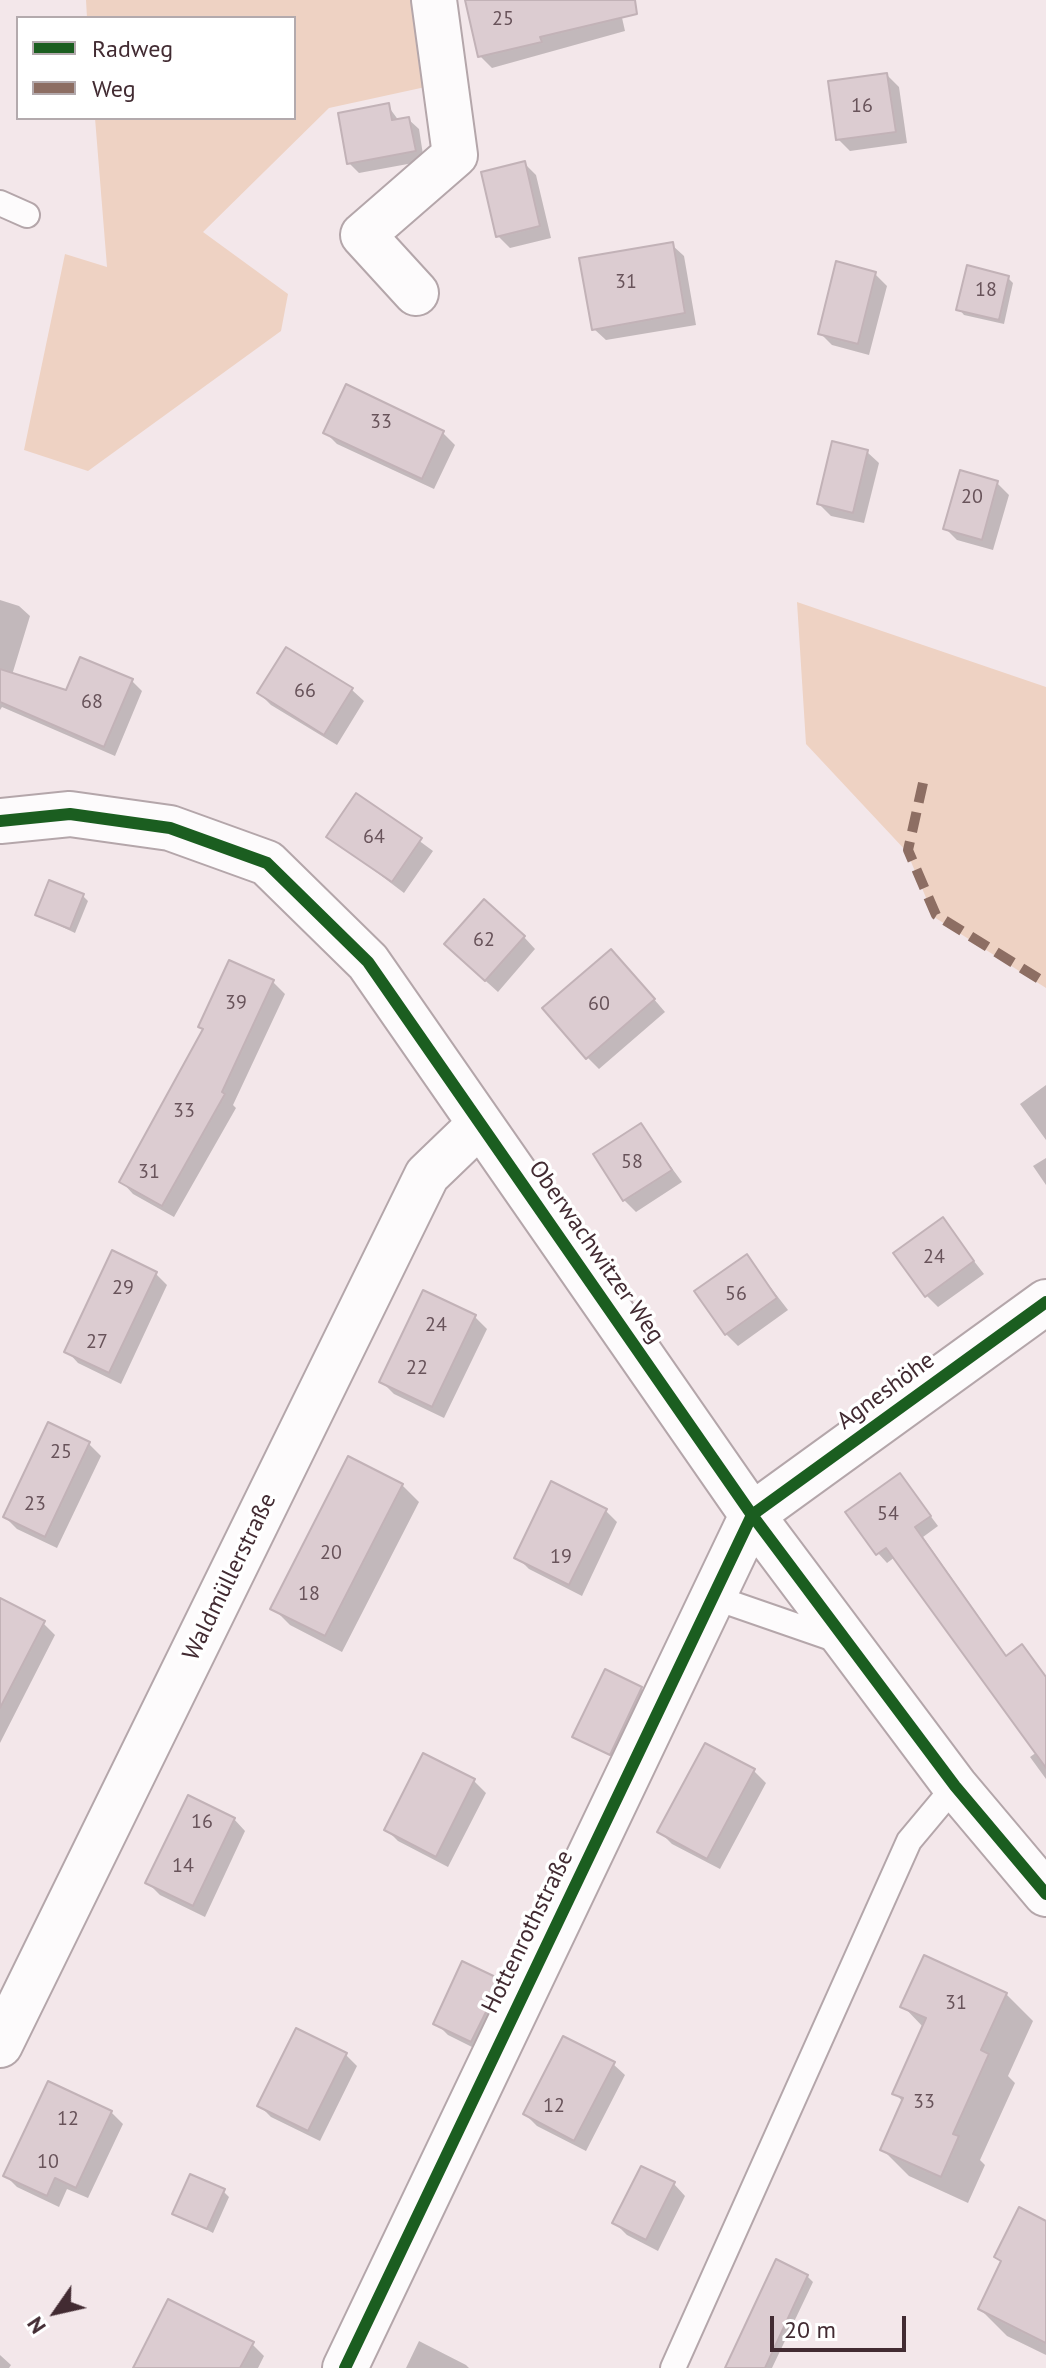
<!DOCTYPE html>
<meta charset="utf-8">
<style>
body{margin:0}
#map{position:relative;width:1046px;height:2368px;overflow:hidden;background:#f3e7ea;font-family:"PT Sans",sans-serif}
canvas{display:block}
.legend{position:absolute;left:16px;top:16px;width:280px;height:104px;box-sizing:border-box;background:#fff;border:2px solid #b3aaad;margin:0;padding:10px 14px;list-style:none;font-size:24px;color:#422b32}
.legend li{display:flex;align-items:center;gap:16px;height:40px}
.legend b{width:40px;border:2px solid #b3aaad}
.north{position:absolute;left:16px;top:2272px;width:80px;height:80px;-webkit-text-stroke:6px #fff;paint-order:stroke;rotate:236deg;font-size:22px;font-weight:700;line-height:32px;text-align:center;color:#422b32}
.north::after{content:'';display:block;margin:auto;width:28px;height:36px;background:#422b32;clip-path:polygon(50% 0,100% 100%,50% 72%,0 100%)}
.scale{position:absolute;left:770px;top:2316px;width:136px;height:36px;box-sizing:border-box;border:4px solid #422b32;border-top:0;padding-left:10px;font-size:24px;line-height:28px;white-space:nowrap;color:#422b32;-webkit-text-stroke:6px #fff;paint-order:stroke}
</style>
<div id="map">
<canvas width="1046" height="2368"></canvas>
<ul class="legend">
<li><b style="height:10px;background:#1b5e20"></b>Radweg</li>
<li><b style="height:10px;background:#8d6e63"></b>Weg</li>
</ul>
<div class="north">N</div>
<div class="scale">20 m</div>
</div>
<script>
const ctx = document.querySelector('canvas').getContext('2d');
ctx.lineJoin = 'round';
function fill(path, color) { ctx.fillStyle = color; ctx.fill(path, 'evenodd'); }
function stroke(path, color, width, dash) { ctx.strokeStyle = color; ctx.lineWidth = width; ctx.lineCap = dash ? 'butt' : 'round'; ctx.setLineDash(dash || []); ctx.stroke(path); }
function label(font, color, halo, rows, align = 'center') {
  ctx.font = font + ' "PT Sans",sans-serif'; ctx.lineWidth = 7; ctx.setLineDash([]); ctx.textBaseline = 'middle'; ctx.strokeStyle = halo; ctx.fillStyle = color; for (const [text, x, y, turn = 0] of rows) {
    ctx.save(); ctx.translate(x, y); ctx.rotate((+turn || 0) * Math.PI / 180); ctx.textAlign = isNaN(turn) ? turn : align; if (halo) ctx.strokeText(text, 0, 0); ctx.fillText(text, 0, 0); ctx.restore();
  }
}
fill(new Path2D(`
 M 86,0 L 419,0 L 430,86 L 329,108 L 203,232 L 288,294 L 281,331 L 88,471 L 24,450 L 65,254 L 107,267 L 95,118 L 294,118 L 294,18 L 87,18 Z
 M 797,602 L 1046,687 L 1046,988 L 934,917 L 907,852 L 806,744 Z`), '#eed2c3');
fill(new Path2D(`
 M 467,0 L 618,0 L 625,31 L 492,68 L 480,56 Z
 M 887,75 L 899,87 L 907,143 L 850,151 L 838,139 Z
 M 388,106 L 399,121 L 408,119 L 419,129 L 424,161 L 359,173 L 349,163 Z
 M 524,163 L 536,175 L 551,238 L 510,248 L 498,236 Z
 M 672,245 L 684,256 L 696,325 L 606,340 L 594,329 Z
 M 875,274 L 887,286 L 869,355 L 832,345 L 820,333 Z
 M 1008,278 L 1013,283 L 1004,324 L 964,315 L 959,309 Z
 M 347,387 L 443,433 L 455,445 L 434,489 L 337,444 L 325,432 Z
 M 867,452 L 879,463 L 864,523 L 831,516 L 819,504 Z
 M 997,483 L 1009,495 L 993,550 L 957,540 L 945,528 Z
 M 0,600 L 19,606 L 30,616 L 12,675 L 68,693 L 131,680 L 142,691 L 115,756 L 2,707 L 0,710 Z
 M 352,690 L 364,701 L 337,745 L 271,705 L 259,693 Z
 M 357,795 L 433,851 L 404,893 L 329,836 Z
 M 83,896 L 88,901 L 75,933 L 37,915 Z
 M 524,937 L 535,949 L 498,992 L 458,956 Z
 M 623,963 L 665,1012 L 599,1069 L 587,1057 Z
 M 273,982 L 285,994 L 233,1105 L 236,1108 L 174,1217 L 133,1194 L 122,1182 Z
 M 1046,1085 L 1046,1140 L 1020,1104 Z
 M 641,1126 L 682,1182 L 636,1212 L 624,1200 Z
 M 1046,1158 L 1046,1185 L 1033,1166 Z
 M 942,1220 L 984,1274 L 938,1307 L 926,1295 Z
 M 747,1257 L 788,1310 L 738,1346 L 726,1334 Z
 M 155,1273 L 167,1285 L 121,1384 L 78,1363 L 67,1351 Z
 M 475,1317 L 487,1329 L 444,1418 L 394,1394 L 382,1382 Z
 M 89,1444 L 101,1456 L 57,1548 L 17,1529 L 5,1517 Z
 M 900,1475 L 938,1526 L 923,1537 L 1008,1658 L 1022,1647 L 1046,1676 L 1046,1779 L 1030,1757 L 1037,1752 L 895,1557 L 887,1563 L 878,1553 Z
 M 402,1485 L 419,1502 L 342,1652 L 290,1625 L 273,1608 Z
 M 605,1510 L 617,1522 L 582,1596 L 529,1569 L 517,1557 Z
 M 0,1600 L 43,1623 L 55,1635 L 0,1743 Z
 M 641,1689 L 646,1695 L 616,1759 L 574,1736 Z
 M 754,1771 L 766,1783 L 720,1869 L 672,1844 L 660,1832 Z
 M 474,1781 L 486,1793 L 448,1867 L 398,1841 L 386,1829 Z
 M 234,1819 L 245,1831 L 205,1917 L 160,1895 L 148,1883 Z
 M 500,1982 L 512,1994 L 484,2053 L 448,2035 L 436,2023 Z
 M 1006,1994 L 1033,2021 L 1008,2076 L 1015,2083 L 980,2160 L 985,2165 L 968,2203 L 909,2176 L 882,2149 L 903,2102 L 895,2093 L 924,2028 L 903,2006 Z
 M 345,2054 L 357,2066 L 320,2141 L 271,2117 L 259,2105 Z
 M 613,2064 L 625,2075 L 586,2151 L 537,2126 L 525,2114 Z
 M 111,2112 L 123,2124 L 88,2198 L 67,2189 L 59,2207 L 17,2187 L 6,2176 Z
 M 674,2184 L 685,2196 L 658,2251 L 627,2235 L 615,2223 Z
 M 223,2191 L 229,2197 L 213,2233 L 175,2213 Z
 M 1046,2223 L 1046,2355 L 1007,2336 L 980,2309 Z
 M 807,2276 L 813,2282 L 772,2368 L 728,2368 Z
 M 419,2341 L 466,2365 L 469,2368 L 406,2368 Z
 M 252,2344 L 264,2356 L 258,2368 L 135,2368 Z
 M 0,2355 L 11,2365 L 9,2368 L 0,2368 Z`), '#0003');
const building = new Path2D(`
 M 465,0 L 635,0 L 637,14 L 540,37 L 542,42 L 478,57 Z
 M 887,73 L 896,132 L 836,140 L 828,81 Z
 M 389,103 L 392,120 L 409,117 L 416,151 L 347,164 L 338,113 Z
 M 525,161 L 540,226 L 496,237 L 481,172 Z
 M 673,242 L 685,313 L 592,330 L 579,258 Z
 M 836,261 L 876,272 L 858,344 L 818,334 Z
 M 967,265 L 1009,276 L 999,320 L 956,310 Z
 M 346,384 L 444,431 L 422,479 L 323,433 Z
 M 832,441 L 868,450 L 853,513 L 817,504 Z
 M 960,470 L 998,481 L 982,540 L 943,529 Z
 M 286,647 L 353,688 L 324,735 L 257,693 Z
 M 80,657 L 133,679 L 104,747 L 0,702 L 0,669 L 66,690 Z
 M 356,793 L 422,838 L 392,882 L 326,837 Z
 M 49,880 L 84,894 L 70,929 L 35,915 Z
 M 484,899 L 525,936 L 485,981 L 444,944 Z
 M 611,949 L 655,999 L 586,1059 L 542,1008 Z
 M 229,960 L 274,980 L 222,1092 L 225,1094 L 162,1206 L 119,1182 L 203,1029 L 198,1027 Z
 M 641,1123 L 672,1170 L 623,1201 L 593,1154 Z
 M 943,1217 L 974,1261 L 925,1297 L 893,1253 Z
 M 112,1250 L 157,1272 L 109,1373 L 64,1352 Z
 M 747,1254 L 777,1298 L 725,1335 L 694,1291 Z
 M 423,1290 L 476,1315 L 432,1407 L 379,1382 Z
 M 48,1422 L 90,1442 L 45,1537 L 3,1517 Z
 M 348,1456 L 403,1484 L 325,1636 L 270,1609 Z
 M 900,1473 L 931,1516 L 915,1527 L 1006,1656 L 1022,1644 L 1046,1677 L 1046,1768 L 886,1548 L 876,1555 L 845,1512 Z
 M 551,1481 L 607,1509 L 569,1585 L 514,1558 Z
 M 0,1598 L 45,1621 L 0,1708 Z
 M 605,1669 L 642,1687 L 610,1755 L 572,1737 Z
 M 705,1743 L 755,1769 L 707,1859 L 657,1832 Z
 M 423,1753 L 475,1779 L 436,1857 L 384,1830 Z
 M 188,1795 L 235,1818 L 193,1906 L 145,1883 Z
 M 924,1955 L 1007,1993 L 981,2050 L 989,2054 L 953,2134 L 959,2136 L 941,2177 L 880,2150 L 903,2098 L 892,2094 L 926,2018 L 900,2007 Z
 M 462,1961 L 502,1980 L 471,2042 L 433,2024 Z
 M 296,2028 L 347,2053 L 308,2131 L 257,2106 Z
 M 563,2036 L 615,2062 L 574,2141 L 523,2114 Z
 M 48,2081 L 112,2111 L 76,2188 L 55,2178 L 47,2196 L 3,2176 Z
 M 641,2166 L 675,2182 L 646,2240 L 612,2223 Z
 M 190,2174 L 225,2189 L 207,2229 L 172,2214 Z
 M 1019,2207 L 1046,2221 L 1046,2343 L 978,2309 L 1001,2261 L 994,2257 Z
 M 776,2259 L 808,2275 L 765,2368 L 725,2368 Z
 M 168,2299 L 254,2342 L 240,2368 L 133,2368 Z`);
fill(building, '#dcccd1');
stroke(building, '#c2b2b7', 2);
const lane = new Path2D(`
 M 0,203 L 27,215
 M 713,1597 L 843,1642
 M 673,2368 L 909,1841 L 955,1786`);
const street = new Path2D(`
 M 416,293 L 363,235 L 455,155 L 434,0
 M 0,821 L 70,814 L 170,828 L 267,863 L 368,962 L 752,1515 L 955,1786 L 1046,1894
 M 0,2045 L 427,1175 L 480,1124
 M 345,2368 L 752,1515 L 1046,1302`);
stroke(lane, '#b4a6aa', 28);
stroke(street, '#b4a6aa', 48);
stroke(lane, '#fdfbfc', 24);
stroke(street, '#fdfbfc', 44);
stroke(new Path2D(`
 M 923,783 L 908,850 L 936,915 L 1046,983`), '#8d6e63', 10, [20, 10]);
stroke(new Path2D(`
 M 0,821 L 70,814 L 170,828 L 267,863 L 368,962 L 752,1515 L 955,1786 L 1046,1894
 M 345,2368 L 752,1515 L 1046,1302`), '#1b5e20', 12);
label('20px', '#68535a', null, [
 ["25",503,19],
 ["16",862,106],
 ["31",626,282],
 ["18",986,290],
 ["33",381,422],
 ["20",972,497],
 ["66",305,691],
 ["68",92,702],
 ["64",374,837],
 ["62",484,940],
 ["39",236,1003],
 ["60",599,1004],
 ["33",184,1111],
 ["58",632,1162],
 ["31",149,1172],
 ["24",934,1257],
 ["29",123,1288],
 ["56",736,1294],
 ["24",436,1325],
 ["27",97,1342],
 ["22",417,1368],
 ["25",61,1452],
 ["23",35,1504],
 ["54",888,1514],
 ["20",331,1553],
 ["19",561,1557],
 ["18",309,1594],
 ["16",202,1822],
 ["14",183,1866],
 ["31",956,2003],
 ["33",924,2102],
 ["12",554,2106],
 ["12",68,2119],
 ["10",48,2162]
]);
label('24px', '#422b32', '#fff', [
 ["Oberwachwitzer Weg",596,1252,55],
 ["Agneshöhe",886,1391,-36],
 ["Waldmüllerstraße",230,1577,-64],
 ["Hottenrothstraße",528,1932,-64]
]);
</script>
